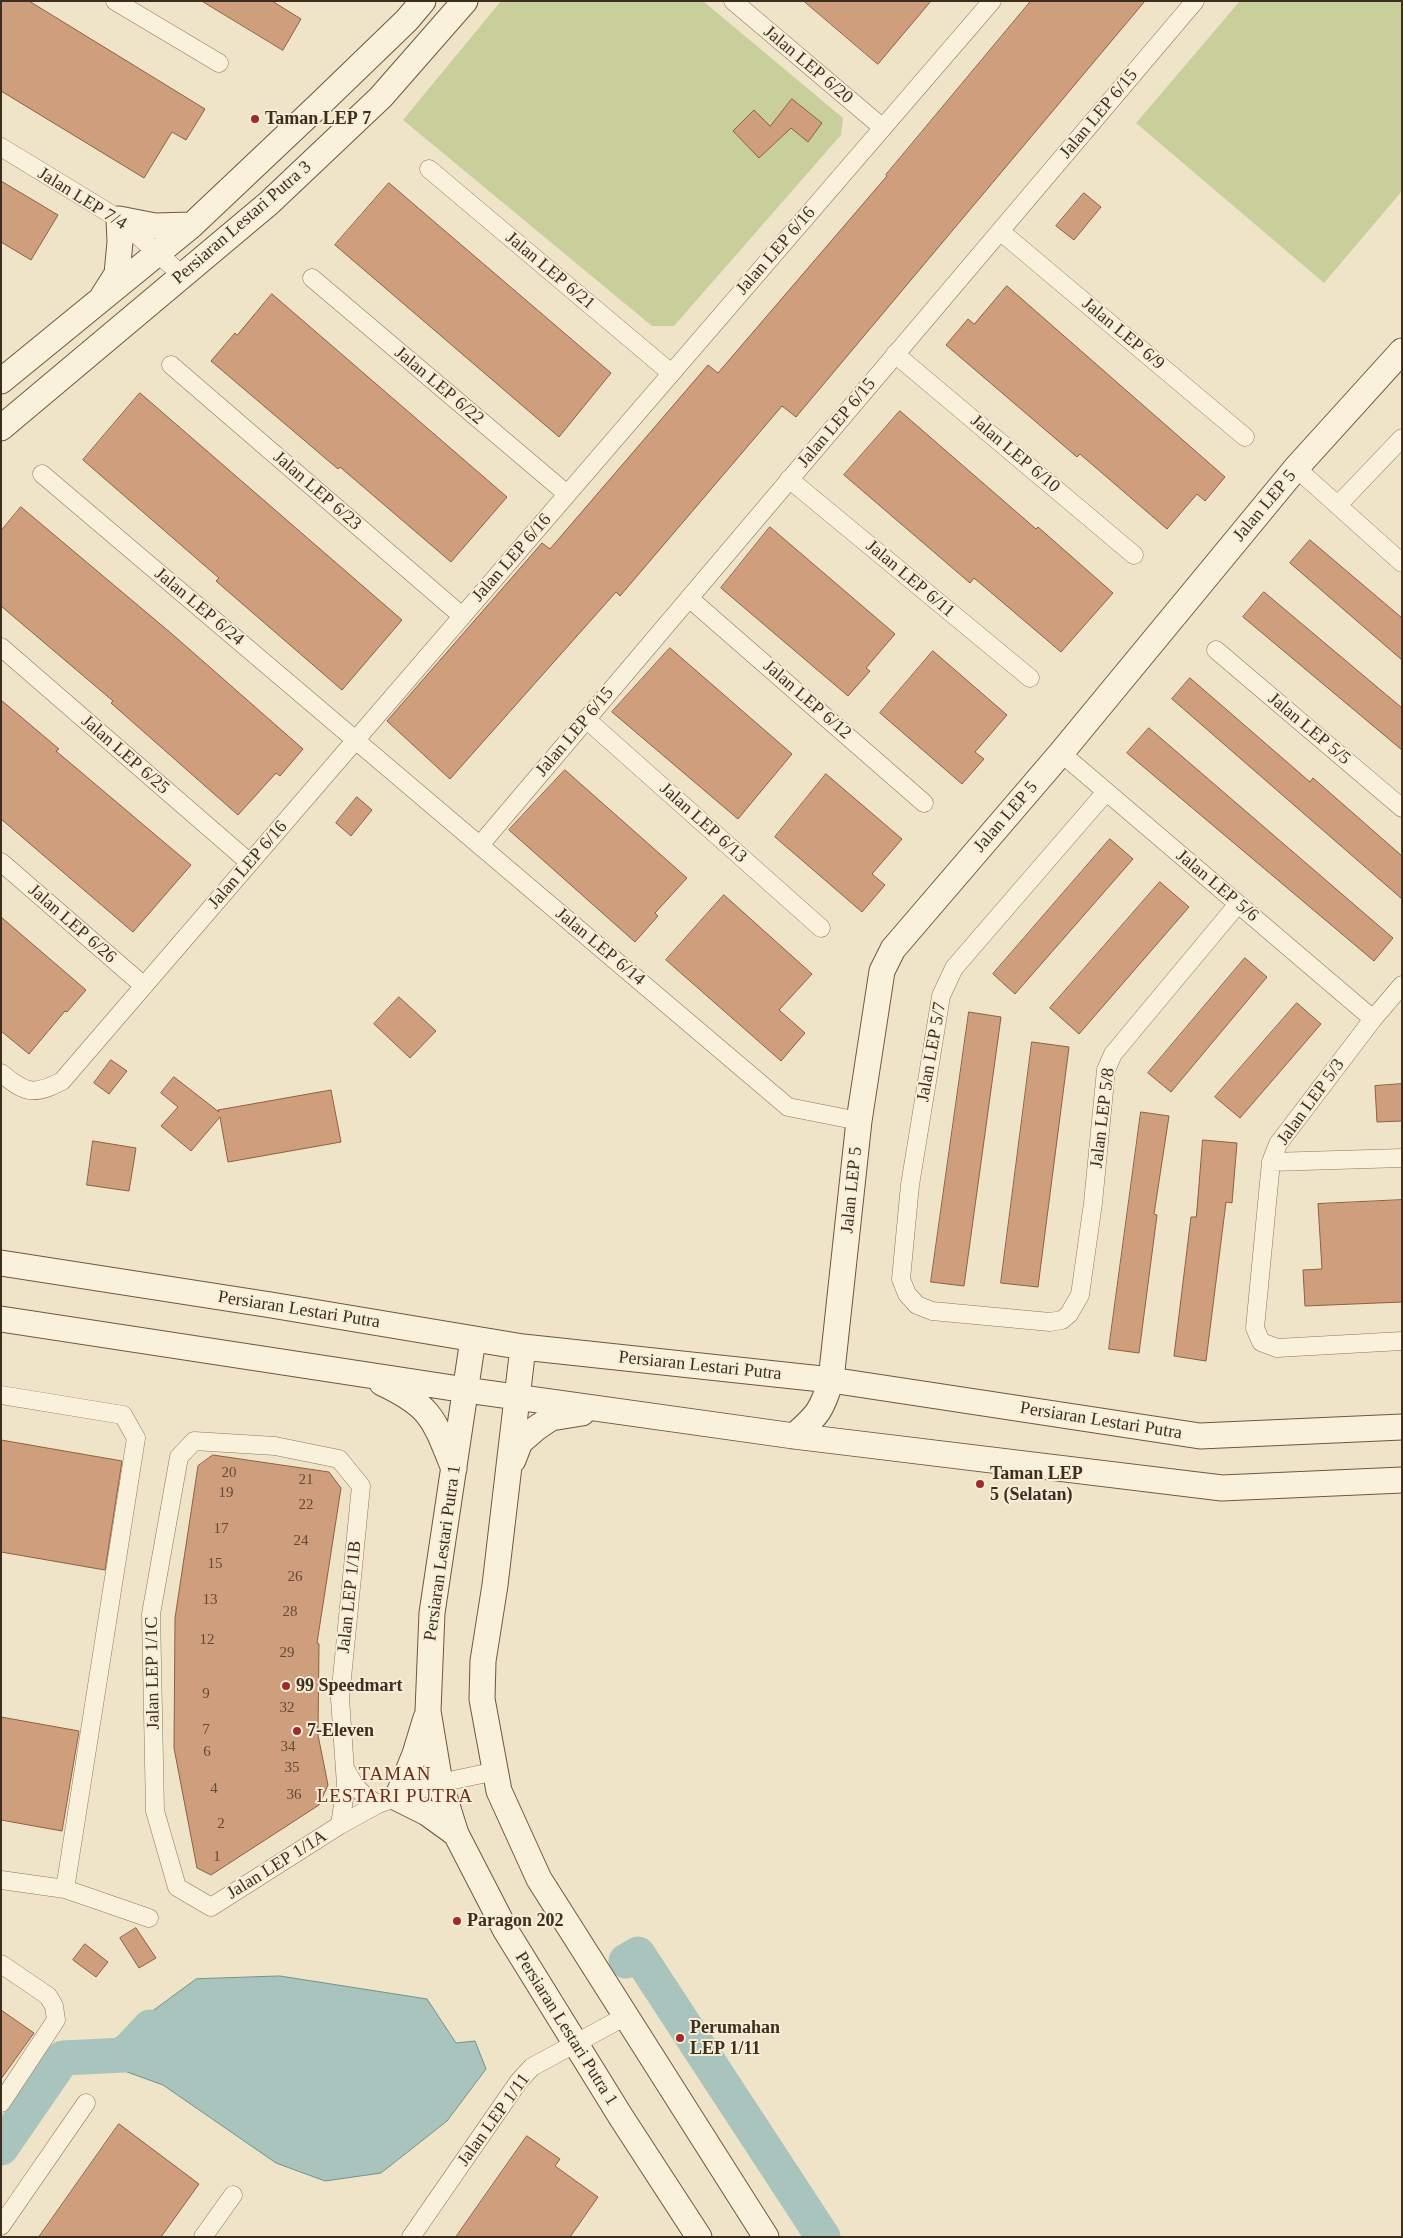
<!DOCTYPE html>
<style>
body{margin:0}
#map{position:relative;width:1403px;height:2238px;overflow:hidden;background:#f0e4c8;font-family:"Times New Roman",serif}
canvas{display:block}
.frame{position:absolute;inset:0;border:2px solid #3d2e20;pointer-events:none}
</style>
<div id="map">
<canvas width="1403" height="2238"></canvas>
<div class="frame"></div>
</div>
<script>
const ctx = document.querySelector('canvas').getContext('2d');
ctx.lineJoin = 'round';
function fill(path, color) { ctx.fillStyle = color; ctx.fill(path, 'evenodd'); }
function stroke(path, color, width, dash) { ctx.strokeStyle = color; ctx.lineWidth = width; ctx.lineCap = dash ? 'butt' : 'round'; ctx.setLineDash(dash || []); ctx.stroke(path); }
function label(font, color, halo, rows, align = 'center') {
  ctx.font = font + ' "Times New Roman",serif'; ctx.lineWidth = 4; ctx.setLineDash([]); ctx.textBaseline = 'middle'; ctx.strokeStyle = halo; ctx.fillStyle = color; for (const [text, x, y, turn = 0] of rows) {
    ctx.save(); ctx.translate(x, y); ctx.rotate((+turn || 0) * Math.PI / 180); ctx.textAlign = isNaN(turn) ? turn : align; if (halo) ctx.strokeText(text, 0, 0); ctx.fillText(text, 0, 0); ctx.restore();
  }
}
fill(new Path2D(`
 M 501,1 L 703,1 L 843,118 L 841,135 L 674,326 L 652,326 L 403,120 Z
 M 1240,1 L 1402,1 L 1402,191 L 1324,283 L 1136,123 Z`), '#c9cf9b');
const water = new Path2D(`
 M 280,1976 L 427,1999 L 456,2043 L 475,2041 L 486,2069 L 447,2121 L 381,2173 L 325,2181 L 276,2163 L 163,2085 L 116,2068 L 113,2040 L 196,1979 Z`);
fill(water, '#a9c4bc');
stroke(water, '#6f938a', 1);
stroke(new Path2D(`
 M 626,1961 L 638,1954 L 823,2237
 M 1,2148 L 63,2058 L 124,2055 L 150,2027`), '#a9c4bc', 35);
const building = new Path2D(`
 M 1,1 L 29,1 L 205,109 L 186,140 L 172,132 L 144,178 L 1,91 Z
 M 202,1 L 272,1 L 301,19 L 283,50 Z
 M 804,1 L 931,1 L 878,64 Z
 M 1031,1 L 1145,1 L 796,417 L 782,406 L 620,596 L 616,592 L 450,779 L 387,721 L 542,543 L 550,549 L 708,365 L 718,373 L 887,176 L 886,175 Z
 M 792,99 L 822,123 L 808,142 L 791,128 L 759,158 L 733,131 L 754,110 L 770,126 Z
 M 1,181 L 58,215 L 31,260 L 1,242 Z
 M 389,183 L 611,373 L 559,437 L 335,245 Z
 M 1084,193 L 1101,207 L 1074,240 L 1056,226 Z
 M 1007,286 L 1225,477 L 1205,501 L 1197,494 L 1167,529 L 1080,454 L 1077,457 L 946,345 L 968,319 L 974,324 Z
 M 272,294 L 507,497 L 451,562 L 340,467 L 338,469 L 211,361 L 235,333 L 237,335 Z
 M 140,393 L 402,620 L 342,690 L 216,581 L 219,578 L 83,460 Z
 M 900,411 L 1036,529 L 1038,527 L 1113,593 L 1061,652 L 974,578 L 970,583 L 844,475 Z
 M 21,507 L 172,634 L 303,749 L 280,776 L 276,773 L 238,815 L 111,703 L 113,701 L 1,606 L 1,531 Z
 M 770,527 L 895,634 L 866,668 L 870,671 L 848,696 L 721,588 Z
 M 1310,540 L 1402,618 L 1402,660 L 1290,563 Z
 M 1264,592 L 1402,708 L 1402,750 L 1243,617 Z
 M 670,648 L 792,754 L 738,819 L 612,712 Z
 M 933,651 L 1007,715 L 975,752 L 984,759 L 962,784 L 880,713 Z
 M 1190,678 L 1310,782 L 1313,778 L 1402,856 L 1402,899 L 1172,699 Z
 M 1,700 L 59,749 L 56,751 L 191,865 L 133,932 L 1,819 Z
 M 1149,728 L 1393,938 L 1374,961 L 1127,753 Z
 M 565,770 L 687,878 L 655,913 L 658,916 L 635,942 L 509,830 Z
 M 826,774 L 902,839 L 872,874 L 885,885 L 862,912 L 775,837 Z
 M 357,797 L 372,810 L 351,836 L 336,823 Z
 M 1110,839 L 1133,859 L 1015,994 L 993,974 Z
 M 1160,882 L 1189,907 L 1079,1034 L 1050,1008 Z
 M 724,895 L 812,974 L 779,1010 L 805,1033 L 781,1061 L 666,960 Z
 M 1,917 L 86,990 L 67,1012 L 65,1011 L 29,1054 L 1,1031 Z
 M 1245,958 L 1267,977 L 1171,1092 L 1148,1073 Z
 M 399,997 L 436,1031 L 410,1058 L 374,1024 Z
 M 1297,1003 L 1321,1024 L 1240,1118 L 1215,1097 Z
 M 969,1012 L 1001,1017 L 964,1286 L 931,1282 Z
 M 1032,1042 L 1069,1047 L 1038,1287 L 1001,1283 Z
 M 111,1060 L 127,1071 L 109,1094 L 94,1083 Z
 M 174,1077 L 219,1112 L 218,1110 L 331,1090 L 341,1142 L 228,1162 L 220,1117 L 191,1151 L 161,1126 L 178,1107 L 161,1093 Z
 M 1402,1084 L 1402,1121 L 1377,1122 L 1375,1086 Z
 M 1141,1112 L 1169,1116 L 1154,1214 L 1157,1215 L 1139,1353 L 1109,1349 Z
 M 1203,1140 L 1237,1143 L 1232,1203 L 1226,1202 L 1206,1361 L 1174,1356 L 1191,1217 L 1196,1217 Z
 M 93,1141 L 136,1148 L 129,1191 L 87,1185 Z
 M 1402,1200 L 1402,1302 L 1305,1306 L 1303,1270 L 1322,1269 L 1318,1204 Z
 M 1,1440 L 122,1461 L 105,1570 L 1,1552 Z
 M 213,1455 L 329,1472 L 341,1488 L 317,1643 L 319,1644 L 318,1735 L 328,1785 L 319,1805 L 211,1875 L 197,1868 L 174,1748 L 175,1618 L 198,1466 Z
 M 1,1717 L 79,1731 L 62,1831 L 1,1820 Z
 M 136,1928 L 156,1958 L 139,1968 L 120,1938 Z
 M 85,1944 L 108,1962 L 96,1977 L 73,1960 Z
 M 1,2010 L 34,2033 L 1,2079 Z
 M 119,2124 L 199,2184 L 161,2237 L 39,2237 Z
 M 527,2136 L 560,2159 L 555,2166 L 598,2197 L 570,2237 L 456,2237 Z`);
fill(building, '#cf9f7d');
stroke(building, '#8d5f41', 1);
const street = new Path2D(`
 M 115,1 L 219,63
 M 733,1 L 883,128
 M 1,147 L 119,219 L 182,275
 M 429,169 L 671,373
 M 1000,231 L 1245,437
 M 312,278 L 567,494
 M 895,354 L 1134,555
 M 171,365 L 462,616
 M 1296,468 L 1402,563
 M 42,474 L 788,1107 L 859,1121
 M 789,479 L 1030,678
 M 1338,505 L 1402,438
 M 689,598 L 924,803
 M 1,647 L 250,863
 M 1216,650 L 1402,808
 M 586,719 L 821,928
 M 1061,753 L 1373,1019
 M 1106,792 L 954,968 L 941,996 L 910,1185 L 901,1279 L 907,1294 L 917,1305 L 932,1311 L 1050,1322 L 1062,1320 L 1069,1314 L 1080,1295 L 1093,1203 L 1106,1070 L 1113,1054 L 1238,904
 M 480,845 L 1195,1
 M 1,862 L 144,986
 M 1402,985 L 1373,1019 L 1278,1144 L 1271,1162 L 1255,1328 L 1261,1342 L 1277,1348 L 1402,1341
 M 1,1073 C 25,1093 34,1096 62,1081 L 992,1
 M 1271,1162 L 1402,1158
 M 1,1395 L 123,1415 L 136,1438 L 65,1889
 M 346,1770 C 354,1786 362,1796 378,1804
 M 340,1825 L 346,1785 L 340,1698 L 361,1486 L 339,1459 L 275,1446 L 194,1441 L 179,1457 L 151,1614 L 155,1811 L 177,1887 L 211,1907 L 340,1825 L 378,1804 L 440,1783 L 496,1771
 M 1,1880 L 65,1889 L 149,1918
 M 1,1964 L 48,1996 L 54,2006 L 56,2020 L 1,2103
 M 1,2226 L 86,2103
 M 203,2237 L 233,2195
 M 411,2237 L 519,2081 L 532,2067 L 626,2016`);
const secondary = new Path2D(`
 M 103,296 L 117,274 L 120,242 L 119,219 L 155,226 L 192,225
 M 1,381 L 192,225 L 320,104 L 407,20 L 423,1
 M 1,428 L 269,203 L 381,97 L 465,1
 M 1,1263 L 271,1305 L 523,1347 L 831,1380 L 1200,1436 L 1402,1427
 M 1,1319 L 466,1390 L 794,1436 L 1222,1488 L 1402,1480
 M 473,1339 L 432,1613 L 428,1711 L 440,1783 L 456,1834 L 506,1931 L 621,2117 L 699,2237
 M 523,1347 L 495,1585 L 483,1661 L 482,1699 L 499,1791 L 539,1879 L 766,2237
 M 382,1383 C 433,1407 434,1420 454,1469
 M 794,1436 C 818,1415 822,1410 831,1380 L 859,1121 L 882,971 L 893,949 L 1061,753 L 1296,468 L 1402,351
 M 513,1460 L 520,1442 L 535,1429 L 551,1418 L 582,1413
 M 426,1718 L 415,1754 L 397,1798 L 427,1813 L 456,1834`);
stroke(street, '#8d765c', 19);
stroke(secondary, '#6f573f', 27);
stroke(street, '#faf1dc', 18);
stroke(secondary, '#faf1dc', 25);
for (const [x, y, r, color] of [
 [255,119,5,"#9e2a2b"],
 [980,1484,5,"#9e2a2b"],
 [286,1686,5,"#9e2a2b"],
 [297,1731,5,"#9e2a2b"],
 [457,1921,5,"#9e2a2b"],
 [680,2038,5,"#9e2a2b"]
]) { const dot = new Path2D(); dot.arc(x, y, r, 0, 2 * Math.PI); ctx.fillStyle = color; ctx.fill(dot); stroke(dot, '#f7eed8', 2); }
label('15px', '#624a37', null, [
 ["20",229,1473],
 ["21",306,1480],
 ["19",226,1493],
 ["22",306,1505],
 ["17",221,1529],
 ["24",301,1541],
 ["15",215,1564],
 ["26",295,1577],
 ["13",210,1600],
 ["28",290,1612],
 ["12",207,1640],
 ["29",287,1653],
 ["9",206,1694],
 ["32",287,1708],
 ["7",206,1730],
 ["34",288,1747],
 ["6",207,1752],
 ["35",292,1768],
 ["4",214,1789],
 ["36",294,1795],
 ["2",221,1824],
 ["1",217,1857]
]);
label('18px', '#3d2e20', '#f7eed8', [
 ["Jalan LEP 6/20",808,65,40],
 ["Jalan LEP 6/15",1099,114,-50],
 ["Jalan LEP 7/4",82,199,32],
 ["Persiaran Lestari Putra 3",242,223,-41],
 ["Jalan LEP 6/16",776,251,-49],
 ["Jalan LEP 6/21",550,271,40],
 ["Jalan LEP 6/9",1123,334,40],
 ["Jalan LEP 6/22",439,386,40],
 ["Jalan LEP 6/15",837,423,-50],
 ["Jalan LEP 6/10",1015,454,40],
 ["Jalan LEP 6/23",317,491,41],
 ["Jalan LEP 5",1265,506,-50],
 ["Jalan LEP 6/16",512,558,-49],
 ["Jalan LEP 6/11",910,579,40],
 ["Jalan LEP 6/24",199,607,40],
 ["Jalan LEP 6/12",807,700,41],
 ["Jalan LEP 5/5",1309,729,40],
 ["Jalan LEP 6/15",575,732,-50],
 ["Jalan LEP 6/25",125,755,41],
 ["Jalan LEP 5",1006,817,-49],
 ["Jalan LEP 6/13",703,823,42],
 ["Jalan LEP 6/16",248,865,-49],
 ["Jalan LEP 5/6",1217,886,40],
 ["Jalan LEP 6/26",72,924,41],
 ["Jalan LEP 6/14",600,947,40],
 ["Jalan LEP 5/7",932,1052,-80],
 ["Jalan LEP 5/3",1311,1102,-54],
 ["Jalan LEP 5/8",1103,1118,-83],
 ["Jalan LEP 5",852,1190,-84],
 ["Persiaran Lestari Putra",299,1310,9],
 ["Persiaran Lestari Putra",700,1366,6],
 ["Persiaran Lestari Putra",1101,1421,9],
 ["Persiaran Lestari Putra 1",443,1553,-82],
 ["Jalan LEP 1/1B",350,1597,-84],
 ["Jalan LEP 1/1C",153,1673,-91],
 ["Jalan LEP 1/1A",277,1865,-32],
 ["Persiaran Lestari Putra 1",566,2029,58],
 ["Jalan LEP 1/11",494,2120,-54]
]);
label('bold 18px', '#3d2e20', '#f7eed8', [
 ["Taman LEP 7",265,119],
 ["Taman LEP",990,1474],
 ["5 (Selatan)",990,1495],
 ["99 Speedmart",296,1686],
 ["7-Eleven",307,1731],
 ["Paragon 202",467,1921],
 ["Perumahan",690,2028],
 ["LEP 1/11",690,2049]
], 'left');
ctx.letterSpacing = '1px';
label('19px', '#6b2e1e', '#f7eed8', [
 ["TAMAN",395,1775],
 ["LESTARI PUTRA",395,1797]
]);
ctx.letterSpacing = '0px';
</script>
